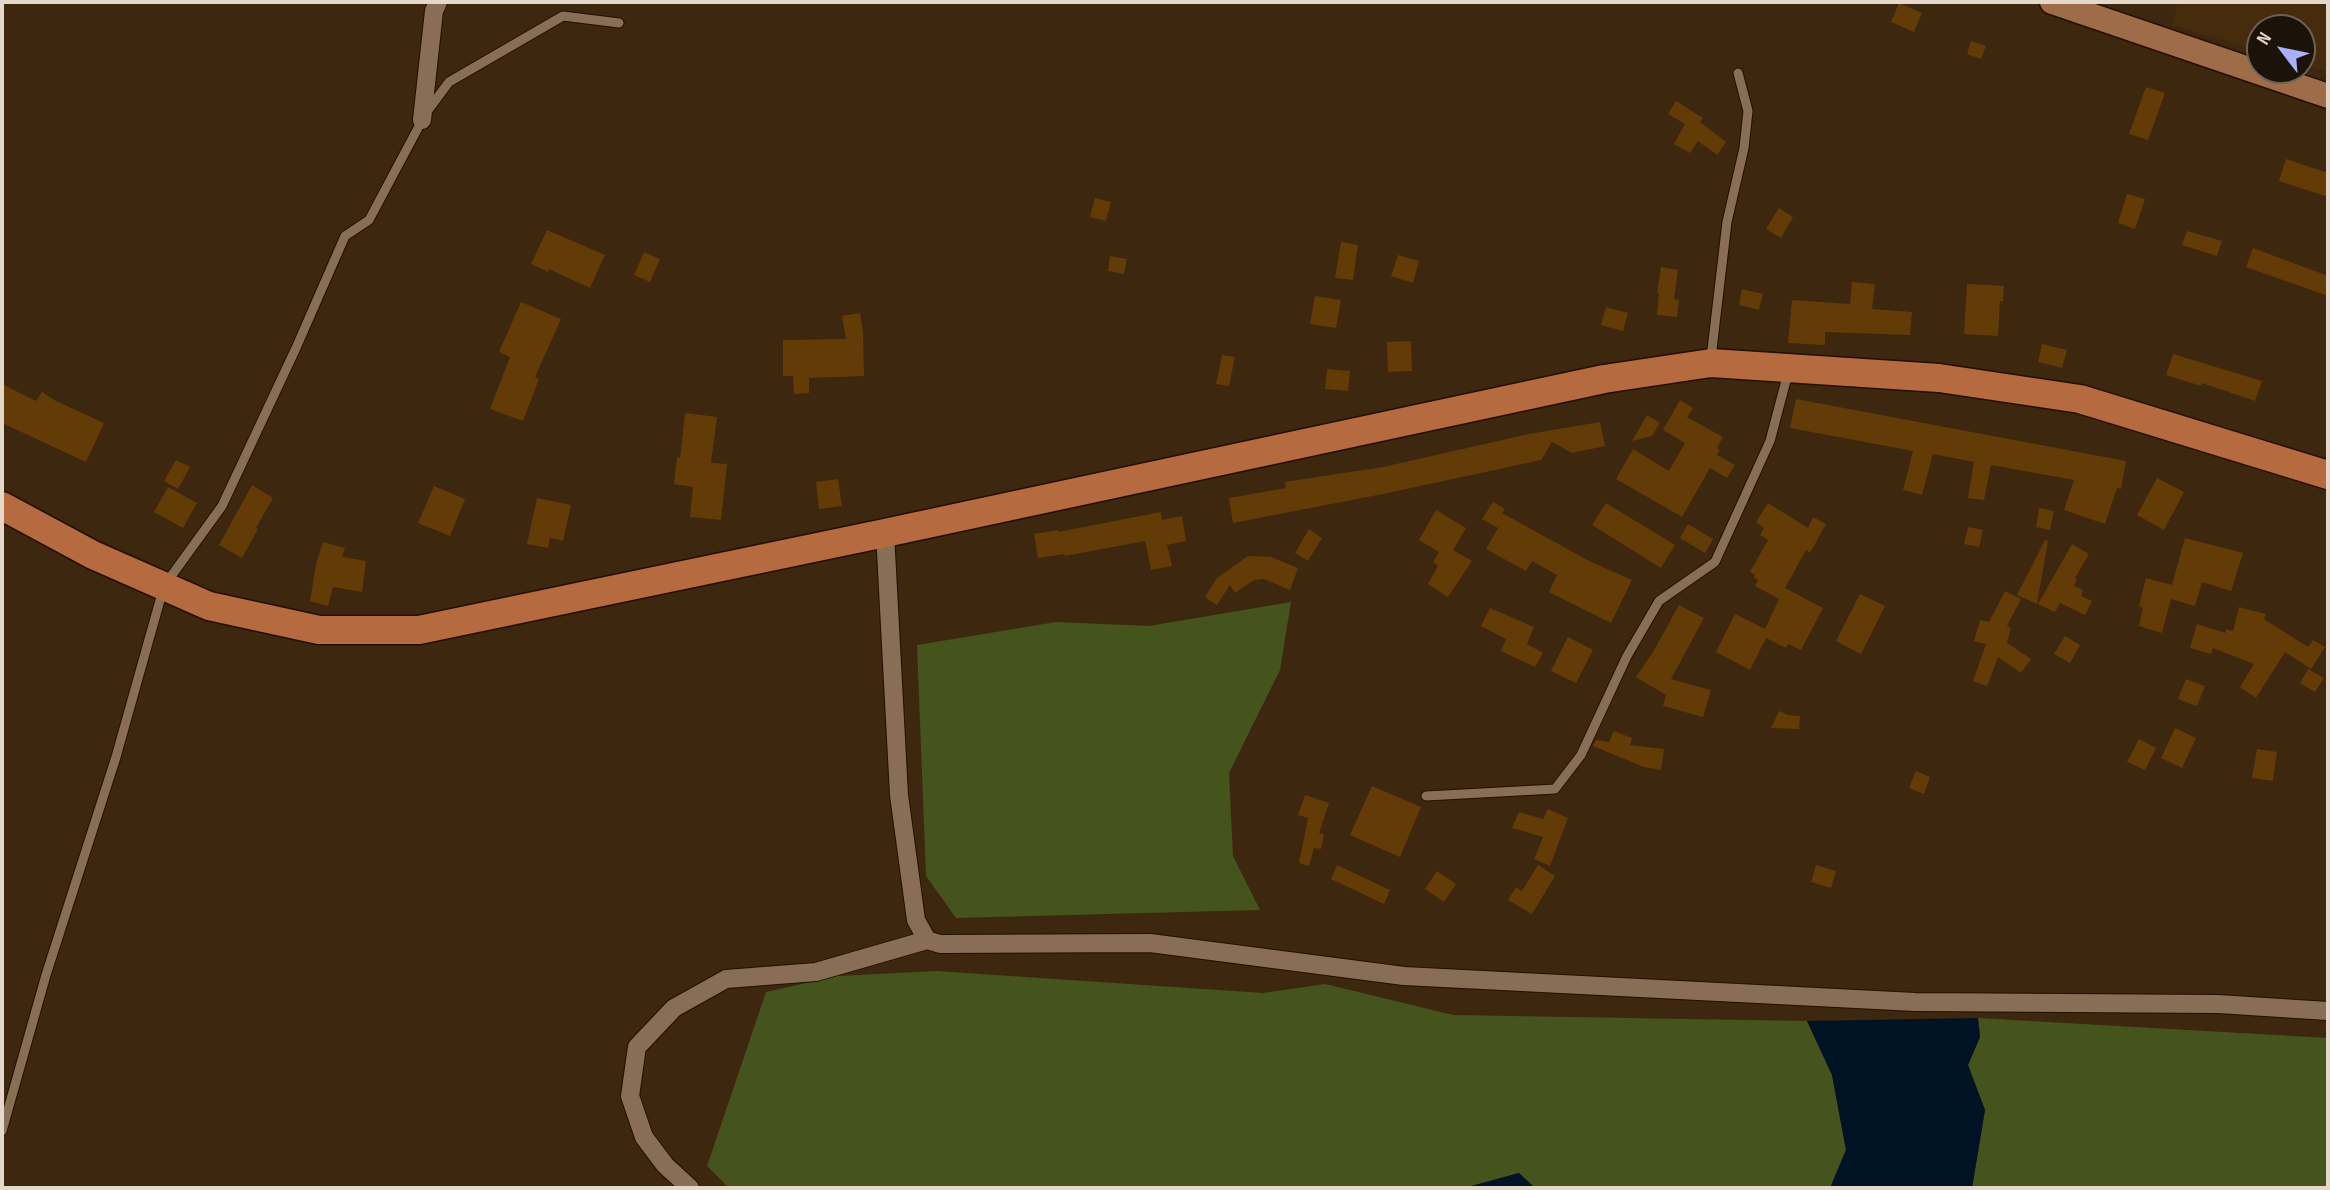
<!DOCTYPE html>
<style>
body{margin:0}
#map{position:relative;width:2330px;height:1190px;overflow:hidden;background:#3d270f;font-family:"Sofia Sans Condensed",sans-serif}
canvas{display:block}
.frame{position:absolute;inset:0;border:4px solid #e5d7c9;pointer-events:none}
.north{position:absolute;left:2246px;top:14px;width:70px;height:70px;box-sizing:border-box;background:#1c1308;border:2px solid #6c6155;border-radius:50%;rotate:302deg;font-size:19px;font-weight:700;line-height:28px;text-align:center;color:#e5d7c9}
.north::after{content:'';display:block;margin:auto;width:24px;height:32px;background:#aab0fc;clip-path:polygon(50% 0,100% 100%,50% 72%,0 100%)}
</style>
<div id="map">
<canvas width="2330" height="1190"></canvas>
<div class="frame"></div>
<div class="north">N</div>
</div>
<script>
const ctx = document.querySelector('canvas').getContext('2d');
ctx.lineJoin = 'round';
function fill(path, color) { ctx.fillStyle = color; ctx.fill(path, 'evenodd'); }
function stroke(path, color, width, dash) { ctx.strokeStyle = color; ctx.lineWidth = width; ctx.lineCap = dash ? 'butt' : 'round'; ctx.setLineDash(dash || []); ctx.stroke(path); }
fill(new Path2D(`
 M 2178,2 L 2328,2 L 2328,71 L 2302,64 L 2302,28 L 2260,28 L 2260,51 L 2172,25 Z`), '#462c0c');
fill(new Path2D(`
 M 1291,602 L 1280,670 L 1229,773 L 1233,856 L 1260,910 L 956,918 L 926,876 L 917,645 L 1056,622 L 1149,626 Z
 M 936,971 L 1263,993 L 1325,984 L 1453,1015 L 1807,1021 L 1832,1075 L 1846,1150 L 1830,1188 L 1535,1188 L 1519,1173 L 1464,1188 L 729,1188 L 707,1166 L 766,992 L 838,976 Z
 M 1978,1018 L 2328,1038 L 2328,1188 L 1972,1188 L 1985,1110 L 1968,1065 L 1980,1037 Z`), '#45531d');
fill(new Path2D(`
 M 1978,1018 L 1980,1037 L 1968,1065 L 1985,1110 L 1972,1188 L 1830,1188 L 1846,1150 L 1832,1075 L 1807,1021 Z
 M 1519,1173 L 1535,1188 L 1464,1188 Z`), '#001325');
fill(new Path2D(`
 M 1899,3 L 1922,13 L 1914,32 L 1891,22 Z
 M 1971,41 L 1986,46 L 1981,59 L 1967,54 Z
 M 2146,87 L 2165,93 L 2148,140 L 2129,134 Z
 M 1676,101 L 1703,118 L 1700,122 L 1726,142 L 1717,155 L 1698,141 L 1690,153 L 1674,144 L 1685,124 L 1668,114 Z
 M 2286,159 L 2328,173 L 2328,197 L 2279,181 Z
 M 2127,194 L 2145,199 L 2135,229 L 2118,223 Z
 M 1095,198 L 1111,202 L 1106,221 L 1090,217 Z
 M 1779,208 L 1793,217 L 1781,238 L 1766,229 Z
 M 547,230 L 605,255 L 590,288 L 549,269 L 548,272 L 531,264 Z
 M 2187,231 L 2222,241 L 2217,256 L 2182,245 Z
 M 1341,242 L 1358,245 L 1353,280 L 1335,278 Z
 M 2253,248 L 2328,276 L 2328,296 L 2246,267 Z
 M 644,252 L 660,259 L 650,282 L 634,275 Z
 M 1398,255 L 1419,261 L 1413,283 L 1391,276 Z
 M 1110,256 L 1127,259 L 1124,274 L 1108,271 Z
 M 1661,267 L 1678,270 L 1674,299 L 1679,300 L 1677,317 L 1657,315 L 1659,293 L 1657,293 Z
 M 1852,282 L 1875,284 L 1872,309 L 1912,312 L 1910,335 L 1825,332 L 1825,345 L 1788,343 L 1792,300 L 1850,304 Z
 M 1967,284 L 2004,286 L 2003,301 L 2000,301 L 1998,336 L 1964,334 Z
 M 1742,289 L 1763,294 L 1759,310 L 1739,305 Z
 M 1315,296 L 1341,300 L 1336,328 L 1310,324 Z
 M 521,302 L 561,319 L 535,377 L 539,379 L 523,421 L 490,409 L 510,357 L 499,352 Z
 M 1606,307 L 1628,313 L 1623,331 L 1601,325 Z
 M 860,313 L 863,332 L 864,376 L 809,378 L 809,393 L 794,394 L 793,376 L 783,376 L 783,340 L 846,339 L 842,316 Z
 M 1411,341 L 1412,371 L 1388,372 L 1387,342 Z
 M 2042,344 L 2067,350 L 2062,368 L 2038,362 Z
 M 2173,354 L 2262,381 L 2255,401 L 2202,383 L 2201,386 L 2166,375 Z
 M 1222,355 L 1235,357 L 1229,386 L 1216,384 Z
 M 1327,369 L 1350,371 L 1348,391 L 1325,389 Z
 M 2,384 L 36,401 L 42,392 L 56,401 L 104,423 L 86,462 L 2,423 Z
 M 1796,399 L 2126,461 L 2121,489 L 2117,488 L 2105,524 L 2064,510 L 2074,480 L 1991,465 L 1984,500 L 1968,498 L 1974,462 L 1933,454 L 1922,495 L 1903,490 L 1913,451 L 1790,428 Z
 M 1680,400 L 1693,408 L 1687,417 L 1723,437 L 1717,448 L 1720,450 L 1717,455 L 1735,465 L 1727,478 L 1710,468 L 1682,517 L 1616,479 L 1633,449 L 1669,471 L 1685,443 L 1663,430 Z
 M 685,413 L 717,417 L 711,463 L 727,464 L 721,520 L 690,517 L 693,487 L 674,484 L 677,457 L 680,458 Z
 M 1647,415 L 1660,423 L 1652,436 L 1632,441 Z
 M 1600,422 L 1605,446 L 1572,453 L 1552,442 L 1541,460 L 1388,493 L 1233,523 L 1229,498 L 1286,488 L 1285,482 L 1383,467 L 1529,434 Z
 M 176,460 L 190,467 L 178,489 L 164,481 Z
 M 2157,478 L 2184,492 L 2164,530 L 2137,515 Z
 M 838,479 L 842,506 L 819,509 L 816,482 Z
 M 252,485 L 273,498 L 256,528 L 258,529 L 242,558 L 219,545 Z
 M 434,486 L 465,499 L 450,536 L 418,523 Z
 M 168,487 L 197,503 L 183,528 L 154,512 Z
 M 537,498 L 571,505 L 563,541 L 550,538 L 548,548 L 527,544 Z
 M 1493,502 L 1505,509 L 1502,513 L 1591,562 L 1632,580 L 1611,623 L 1549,592 L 1557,575 L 1532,561 L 1526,571 L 1486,549 L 1498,528 L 1482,519 Z
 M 1606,503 L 1675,545 L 1661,568 L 1592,525 Z
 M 1768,503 L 1808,528 L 1813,517 L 1826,524 L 1810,553 L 1806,550 L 1785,588 L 1823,608 L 1801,650 L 1788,644 L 1786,648 L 1766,638 L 1750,670 L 1716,652 L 1735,614 L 1765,629 L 1779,599 L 1755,586 L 1758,580 L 1754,578 L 1755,575 L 1750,572 L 1768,540 L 1760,535 L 1764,528 L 1756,522 Z
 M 2039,508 L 2054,511 L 2050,530 L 2036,527 Z
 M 1436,510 L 1466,528 L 1453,550 L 1472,561 L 1448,597 L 1428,584 L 1438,566 L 1433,562 L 1439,552 L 1419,540 Z
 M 1161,512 L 1162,520 L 1182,516 L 1186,541 L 1167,545 L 1172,566 L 1151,570 L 1145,541 L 1065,556 L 1064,554 L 1038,558 L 1034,534 L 1058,530 L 1058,532 Z
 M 1688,524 L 1713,539 L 1705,553 L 1680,538 Z
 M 1968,527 L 1983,530 L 1979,547 L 1964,544 Z
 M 1309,529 L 1322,538 L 1308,561 L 1295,553 Z
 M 2185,538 L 2243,553 L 2231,591 L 2202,582 L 2195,606 L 2171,599 L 2162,633 L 2139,626 L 2143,608 L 2139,606 L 2146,578 L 2172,585 Z
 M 2045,540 L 2048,541 L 2037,604 L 2017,595 Z
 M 323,542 L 345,548 L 342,557 L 366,561 L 362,592 L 333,587 L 328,606 L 310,601 L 316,564 Z
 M 2072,544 L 2089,554 L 2075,578 L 2077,579 L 2074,586 L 2083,590 L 2081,596 L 2092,601 L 2085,615 L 2060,603 L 2055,612 L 2038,604 Z
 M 1248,556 L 1271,557 L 1298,568 L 1290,590 L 1264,579 L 1254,580 L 1235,593 L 1230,585 L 1217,605 L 1205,597 L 1217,578 Z
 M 2005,591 L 2021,599 L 2007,626 L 2011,628 L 2007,643 L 2031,659 L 2021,673 L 1998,657 L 1987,686 L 1973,681 L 1986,644 L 1974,641 L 1980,620 L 1989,622 Z
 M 1860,594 L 1885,606 L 1861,654 L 1836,641 Z
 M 1679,605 L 1704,618 L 1671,679 L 1711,690 L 1703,717 L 1663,706 L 1666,695 L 1636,677 L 1653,652 Z
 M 2239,607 L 2266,614 L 2264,619 L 2308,647 L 2313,640 L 2325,647 L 2311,669 L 2285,652 L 2256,698 L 2240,687 L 2254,664 L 2213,648 L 2211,654 L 2190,648 L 2197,624 L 2225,633 L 2226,629 L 2233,631 Z
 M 1490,608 L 1534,627 L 1527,644 L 1543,653 L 1535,667 L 1501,651 L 1506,639 L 1481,626 Z
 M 2065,636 L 2080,645 L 2070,663 L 2054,654 Z
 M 1568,637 L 1593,650 L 1576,683 L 1551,671 Z
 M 2308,669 L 2324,678 L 2315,692 L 2300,683 Z
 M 2186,679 L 2205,686 L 2197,706 L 2178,699 Z
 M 1779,711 L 1788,715 L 1800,716 L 1799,729 L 1771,728 Z
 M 2175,728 L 2196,738 L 2182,768 L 2161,758 Z
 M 1614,731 L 1632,738 L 1630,745 L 1664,749 L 1661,770 L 1644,767 L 1593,746 L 1596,740 L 1609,742 Z
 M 2139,739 L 2156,748 L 2145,770 L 2127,762 Z
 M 2257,749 L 2277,752 L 2273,781 L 2252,778 Z
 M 1916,771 L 1930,777 L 1924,794 L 1909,788 Z
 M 1372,786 L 1421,807 L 1400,857 L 1350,835 Z
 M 1305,795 L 1329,803 L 1319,833 L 1324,834 L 1321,849 L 1314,848 L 1309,866 L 1299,863 L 1308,818 L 1298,815 Z
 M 1548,809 L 1568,818 L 1550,866 L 1534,859 L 1543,837 L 1512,828 L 1519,812 L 1543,819 Z
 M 1337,865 L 1390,890 L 1384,904 L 1331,879 Z
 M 1538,865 L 1555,876 L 1532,914 L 1508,900 L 1516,887 L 1522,891 Z
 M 1816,865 L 1836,871 L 1831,888 L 1811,882 Z
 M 1437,871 L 1456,884 L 1444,902 L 1425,889 Z`), '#633b07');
const lane = new Path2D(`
 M 1711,358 L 1727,222 L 1744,148 L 1748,111 L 1738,73
 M 1426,796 L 1555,789 L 1581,755 L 1627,656 L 1659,601 L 1715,562 L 1770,441 L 1788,373
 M 2,1131 L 46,975 L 116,757 L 164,586 L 222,506 L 296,348 L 345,236 L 369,220 L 426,113 L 449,82 L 563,16 L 619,23`);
const street = new Path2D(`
 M 422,120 L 434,11 L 438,2
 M 885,533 L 899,795 L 916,920 L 927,940 L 940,944 L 1150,943 L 1404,976 L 1915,1002 L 2218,1004 L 2328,1011
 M 690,1188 L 665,1165 L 644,1137 L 630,1096 L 637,1047 L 674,1008 L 726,979 L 816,972 L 927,940`);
const secondary = new Path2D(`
 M 2052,2 L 2328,96`);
const primary = new Path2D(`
 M 2,506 L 93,555 L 209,606 L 319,630 L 419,630 L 885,533 L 1604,379 L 1711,363 L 1939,378 L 2080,399 L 2328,475`);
stroke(lane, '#230f00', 11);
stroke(street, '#230f00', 20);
stroke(secondary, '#230f00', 27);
stroke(primary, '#230f00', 31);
stroke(lane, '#886e54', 9);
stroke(street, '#886e54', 18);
stroke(secondary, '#9f6c4a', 24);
stroke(primary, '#b66a40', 28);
</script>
